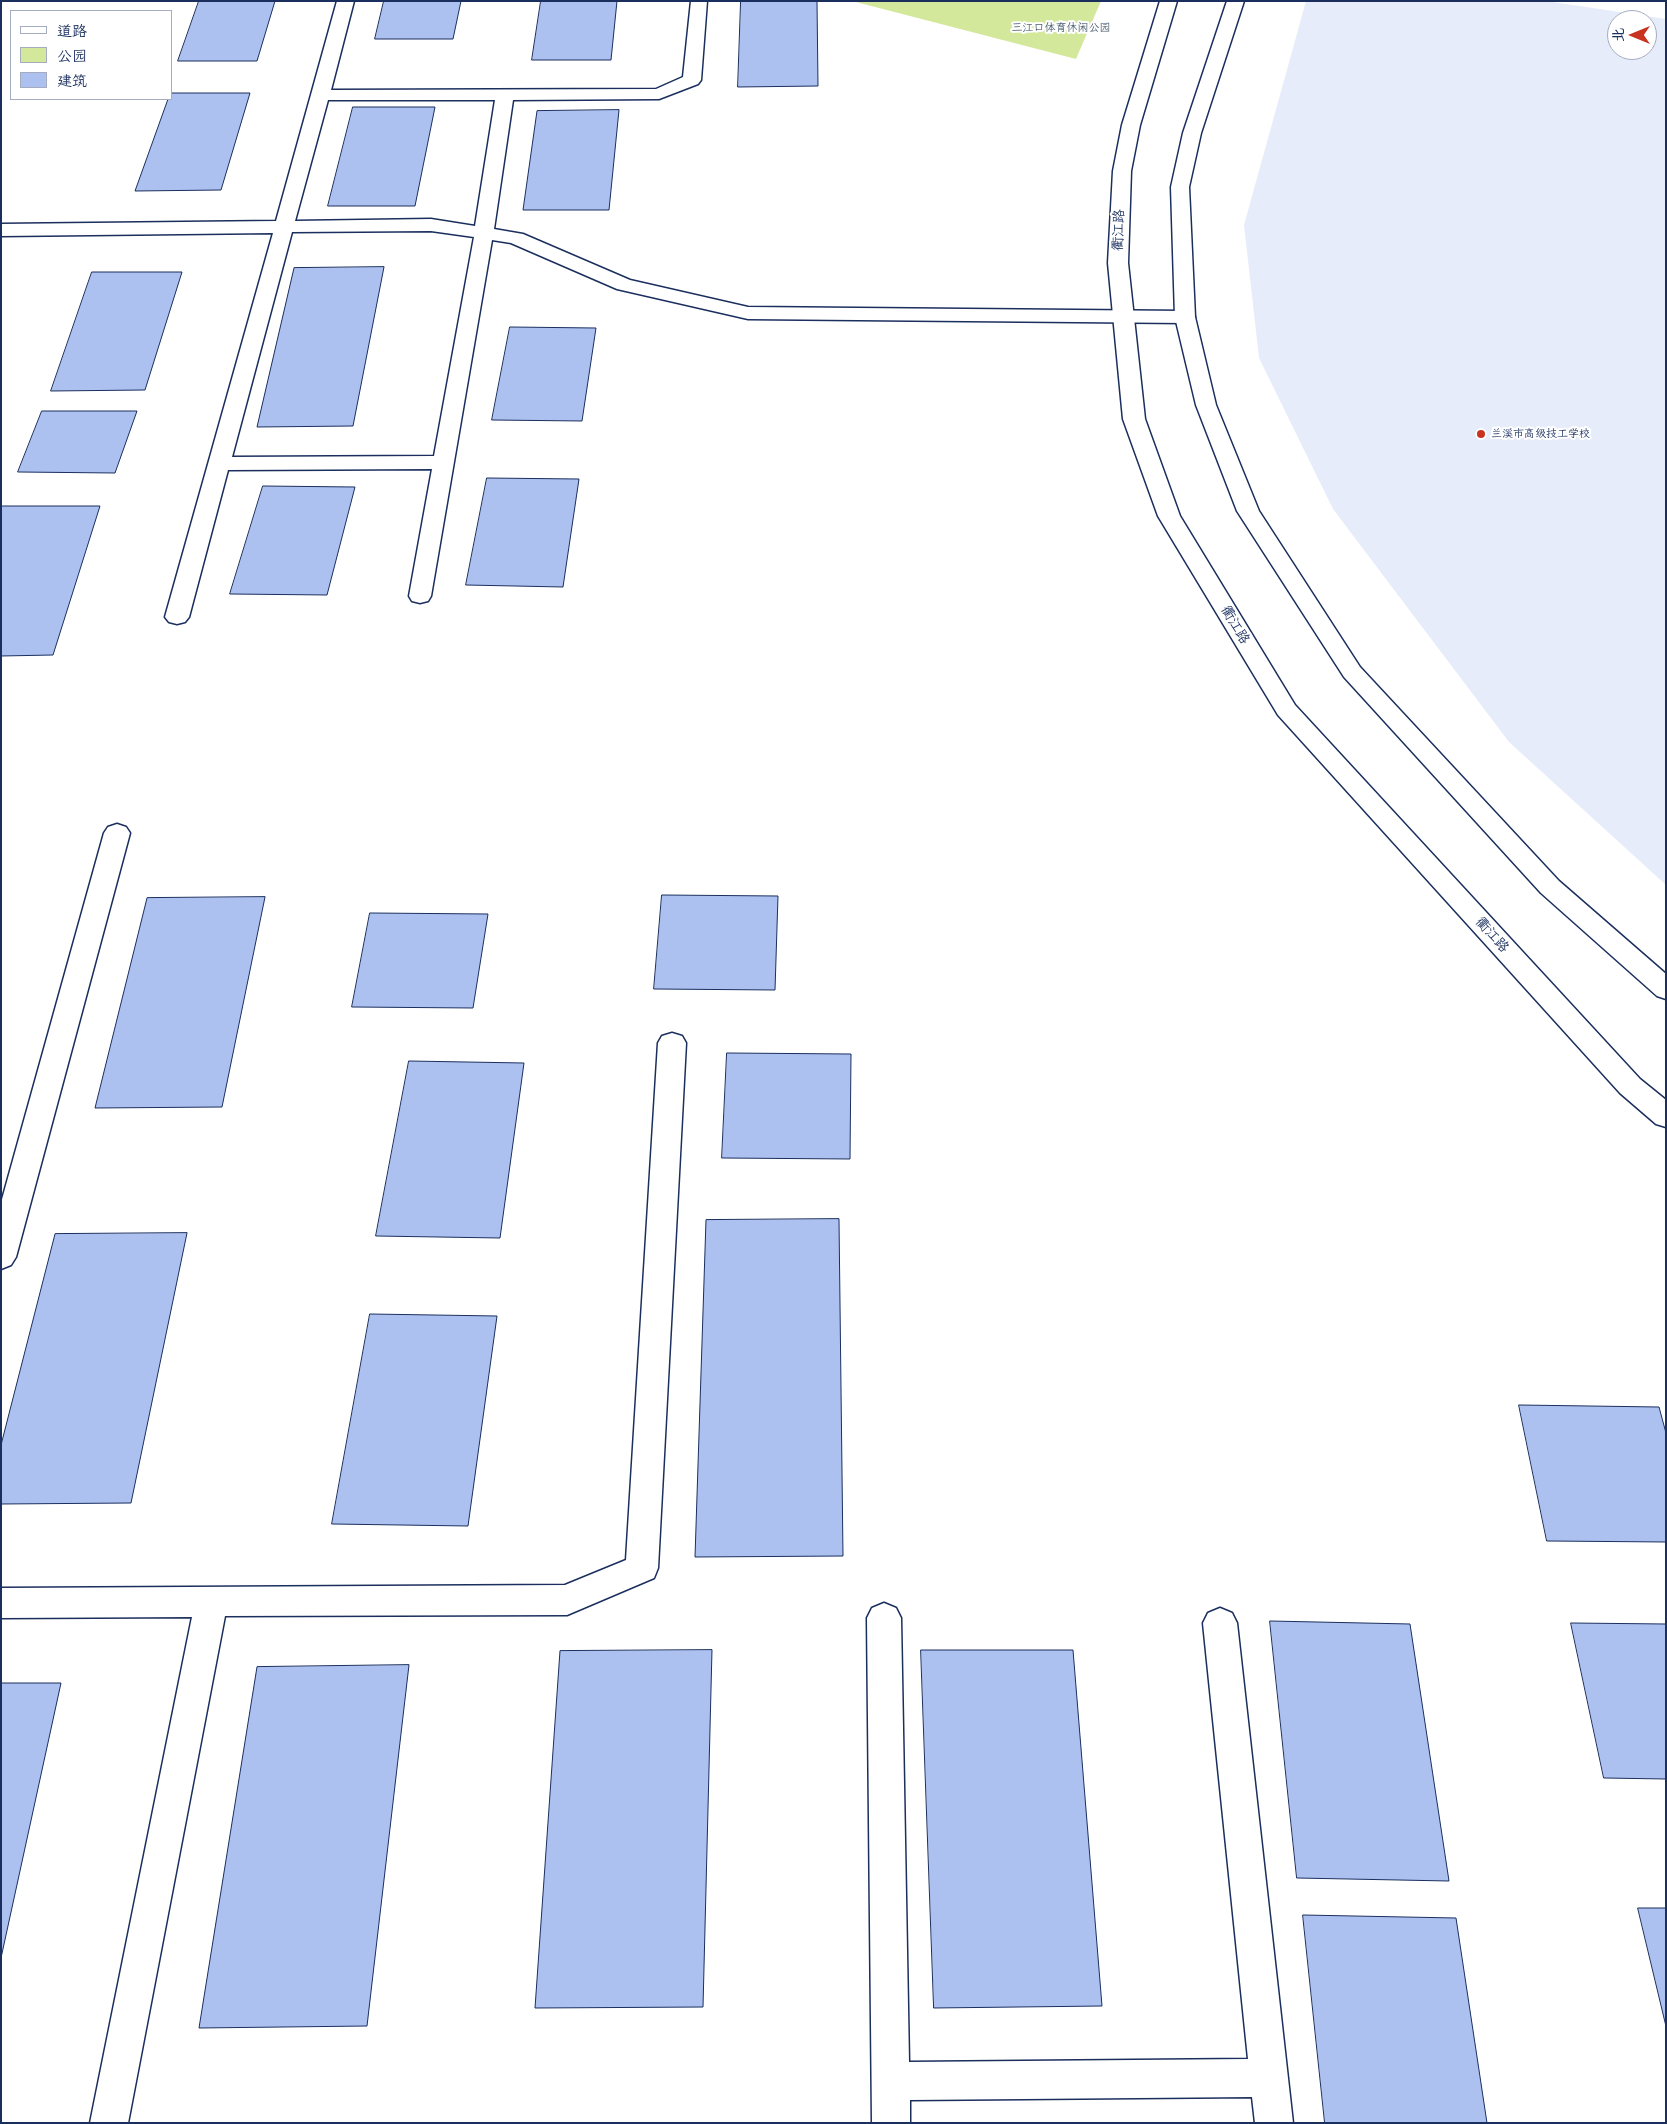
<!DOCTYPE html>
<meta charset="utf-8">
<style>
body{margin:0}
#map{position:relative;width:1667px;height:2124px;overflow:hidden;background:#fff;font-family:"Playpen Sans","LXGW WenKai TC",sans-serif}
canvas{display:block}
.frame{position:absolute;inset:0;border:2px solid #1b2f5e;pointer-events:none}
.legend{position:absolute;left:10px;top:10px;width:162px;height:90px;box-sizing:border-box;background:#fff;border:1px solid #a4acbf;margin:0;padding:6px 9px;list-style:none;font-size:15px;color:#1b2f5e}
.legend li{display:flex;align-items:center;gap:10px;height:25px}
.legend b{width:25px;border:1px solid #a4acbf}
.north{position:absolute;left:1607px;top:10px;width:50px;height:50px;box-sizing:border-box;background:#fff;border:1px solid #a4acbf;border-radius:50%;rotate:270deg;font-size:14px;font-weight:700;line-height:20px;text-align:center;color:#1b2f5e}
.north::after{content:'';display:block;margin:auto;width:18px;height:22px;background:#c8321e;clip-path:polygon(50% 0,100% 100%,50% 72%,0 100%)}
</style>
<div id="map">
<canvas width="1667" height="2124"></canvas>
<div class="frame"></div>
<ul class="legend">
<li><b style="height:6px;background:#fff"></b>道路</li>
<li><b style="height:14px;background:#d4e89c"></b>公园</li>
<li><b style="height:14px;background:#acc1f0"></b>建筑</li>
</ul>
<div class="north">北</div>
</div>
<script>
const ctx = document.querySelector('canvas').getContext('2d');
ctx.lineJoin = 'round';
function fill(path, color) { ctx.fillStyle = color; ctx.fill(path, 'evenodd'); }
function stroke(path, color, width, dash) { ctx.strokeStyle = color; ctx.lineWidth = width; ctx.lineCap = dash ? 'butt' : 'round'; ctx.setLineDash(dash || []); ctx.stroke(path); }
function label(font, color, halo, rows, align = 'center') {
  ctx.font = font + ' "Playpen Sans","LXGW WenKai TC",sans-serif'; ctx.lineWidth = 4; ctx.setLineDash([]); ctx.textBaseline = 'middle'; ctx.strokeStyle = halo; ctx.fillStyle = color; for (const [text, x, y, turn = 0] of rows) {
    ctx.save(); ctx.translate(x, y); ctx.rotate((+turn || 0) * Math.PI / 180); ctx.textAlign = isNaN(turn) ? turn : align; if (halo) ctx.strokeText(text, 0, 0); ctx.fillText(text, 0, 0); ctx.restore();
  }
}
fill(new Path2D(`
 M 1306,1 L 1546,1 L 1666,19 L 1666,885 L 1509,742 L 1333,509 L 1259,358 L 1244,225 ZM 1617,20 L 1647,20 L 1647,50 L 1617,50 Z`), '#e6ecfa');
fill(new Path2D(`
 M 852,1 L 1101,1 L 1076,59 Z`), '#d4e89c');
const building = new Path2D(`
 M 199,1 L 275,1 L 257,61 L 178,61 Z
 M 384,1 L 461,1 L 453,39 L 375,39 Z
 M 541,1 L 617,1 L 611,60 L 532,60 Z
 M 741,1 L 817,1 L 818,86 L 738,87 Z
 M 171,93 L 250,93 L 221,190 L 135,191 L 168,99 L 171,99 Z
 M 353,107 L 435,107 L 415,206 L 328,206 Z
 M 619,110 L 609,210 L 523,210 L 537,111 Z
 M 384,267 L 353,426 L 257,427 L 294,268 Z
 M 92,272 L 182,272 L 145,390 L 51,391 Z
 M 510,327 L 596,328 L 582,421 L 492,420 Z
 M 42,411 L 137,411 L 115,473 L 18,472 Z
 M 487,478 L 579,479 L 563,587 L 466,585 Z
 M 263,486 L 355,487 L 327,595 L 230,594 Z
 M 1,506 L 100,506 L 53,655 L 1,656 Z
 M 662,895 L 778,896 L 775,990 L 654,989 Z
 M 265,897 L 222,1107 L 95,1108 L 147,898 Z
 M 370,913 L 488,914 L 473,1008 L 352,1007 Z
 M 727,1053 L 851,1054 L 850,1159 L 722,1158 Z
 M 409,1061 L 524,1063 L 500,1238 L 376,1236 Z
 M 839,1219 L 843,1556 L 695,1557 L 706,1220 Z
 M 187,1233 L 131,1503 L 1,1504 L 1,1445 L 55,1234 Z
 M 370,1314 L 497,1316 L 468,1526 L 332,1524 Z
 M 1519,1405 L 1659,1407 L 1666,1433 L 1666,1542 L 1547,1541 Z
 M 1270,1621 L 1410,1624 L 1449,1881 L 1297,1878 Z
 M 1571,1623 L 1666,1624 L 1666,1779 L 1604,1778 Z
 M 712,1650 L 703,2007 L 535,2008 L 560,1651 Z
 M 921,1650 L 1073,1650 L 1102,2006 L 934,2008 Z
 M 409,1665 L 367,2026 L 199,2028 L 257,1667 Z
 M 1,1683 L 61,1683 L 1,1958 Z
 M 1638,1908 L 1666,1908 L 1666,2026 Z
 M 1303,1915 L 1456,1918 L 1487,2123 L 1325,2123 Z`);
fill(building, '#acc1f0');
stroke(building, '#1b2f5e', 1);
const minor = new Path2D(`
 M 337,1 L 354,1 L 331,90 L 656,89 L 683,77 L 691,1 L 707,1 L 701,80 L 698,84 L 659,99 L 513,100 L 494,229 L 523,234 L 630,280 L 748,307 L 1185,311 L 1192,313 L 1195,317 L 1192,321 L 1185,323 L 748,319 L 617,289 L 511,243 L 492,240 L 431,596 L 428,601 L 420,603 L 412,601 L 409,596 L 432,469 L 228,470 L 189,617 L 185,622 L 177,624 L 169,622 L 165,617 L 273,233 L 1,236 L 1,224 L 276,221 ZM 328,100 L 495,100 L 475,226 L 431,219 L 295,221 ZM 431,231 L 474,237 L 434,456 L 232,457 L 292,232 Z
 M 117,824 L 126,827 L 130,833 L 16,1257 L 11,1265 L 1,1269 L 1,1203 L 104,833 L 108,827 Z
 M 672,1033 L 682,1036 L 686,1043 L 658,1568 L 654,1578 L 567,1615 L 225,1616 L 128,2123 L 90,2123 L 192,1617 L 1,1618 L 1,1588 L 565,1585 L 626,1560 L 658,1043 L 662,1036 Z
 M 884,1603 L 896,1608 L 901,1618 L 909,2062 L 1248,2059 L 1203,1623 L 1208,1613 L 1220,1608 L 1232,1613 L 1237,1623 L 1293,2123 L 1255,2123 L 1252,2097 L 910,2100 L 910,2123 L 872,2123 L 867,1618 L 872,1608 Z`);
const major = new Path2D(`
 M 1160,1 L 1177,1 L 1140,125 L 1131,171 L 1128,263 L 1145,419 L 1180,516 L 1295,705 L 1640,1079 L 1666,1100 L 1666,1127 L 1656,1124 L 1620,1093 L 1278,715 L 1158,516 L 1123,419 L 1108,263 L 1113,171 L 1122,125 Z
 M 1227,1 L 1244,1 L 1201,133 L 1189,187 L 1195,317 L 1216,405 L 1259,511 L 1360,667 L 1559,881 L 1666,974 L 1666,999 L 1657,996 L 1541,893 L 1344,677 L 1237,511 L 1196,405 L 1175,317 L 1171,187 L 1183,133 Z`);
stroke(minor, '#1b2f5e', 3);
stroke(major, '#1b2f5e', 3);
fill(minor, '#fff');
fill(major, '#fff');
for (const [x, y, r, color] of [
 [1481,434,5,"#c8321e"]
]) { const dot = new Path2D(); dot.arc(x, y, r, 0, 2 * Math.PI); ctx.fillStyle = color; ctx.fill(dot); stroke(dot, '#fff', 2); }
label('11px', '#495d6e', '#fff', [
 ["三江口体育休闲公园",1061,28]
]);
label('11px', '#1b2f5e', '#fff', [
 ["兰溪市高级技工学校",1491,434]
], 'left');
label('14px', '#1b2f5e', '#fff', [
 ["衢江路",1119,230,-88],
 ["衢江路",1235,625,59],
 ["衢江路",1492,935,48]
]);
</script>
